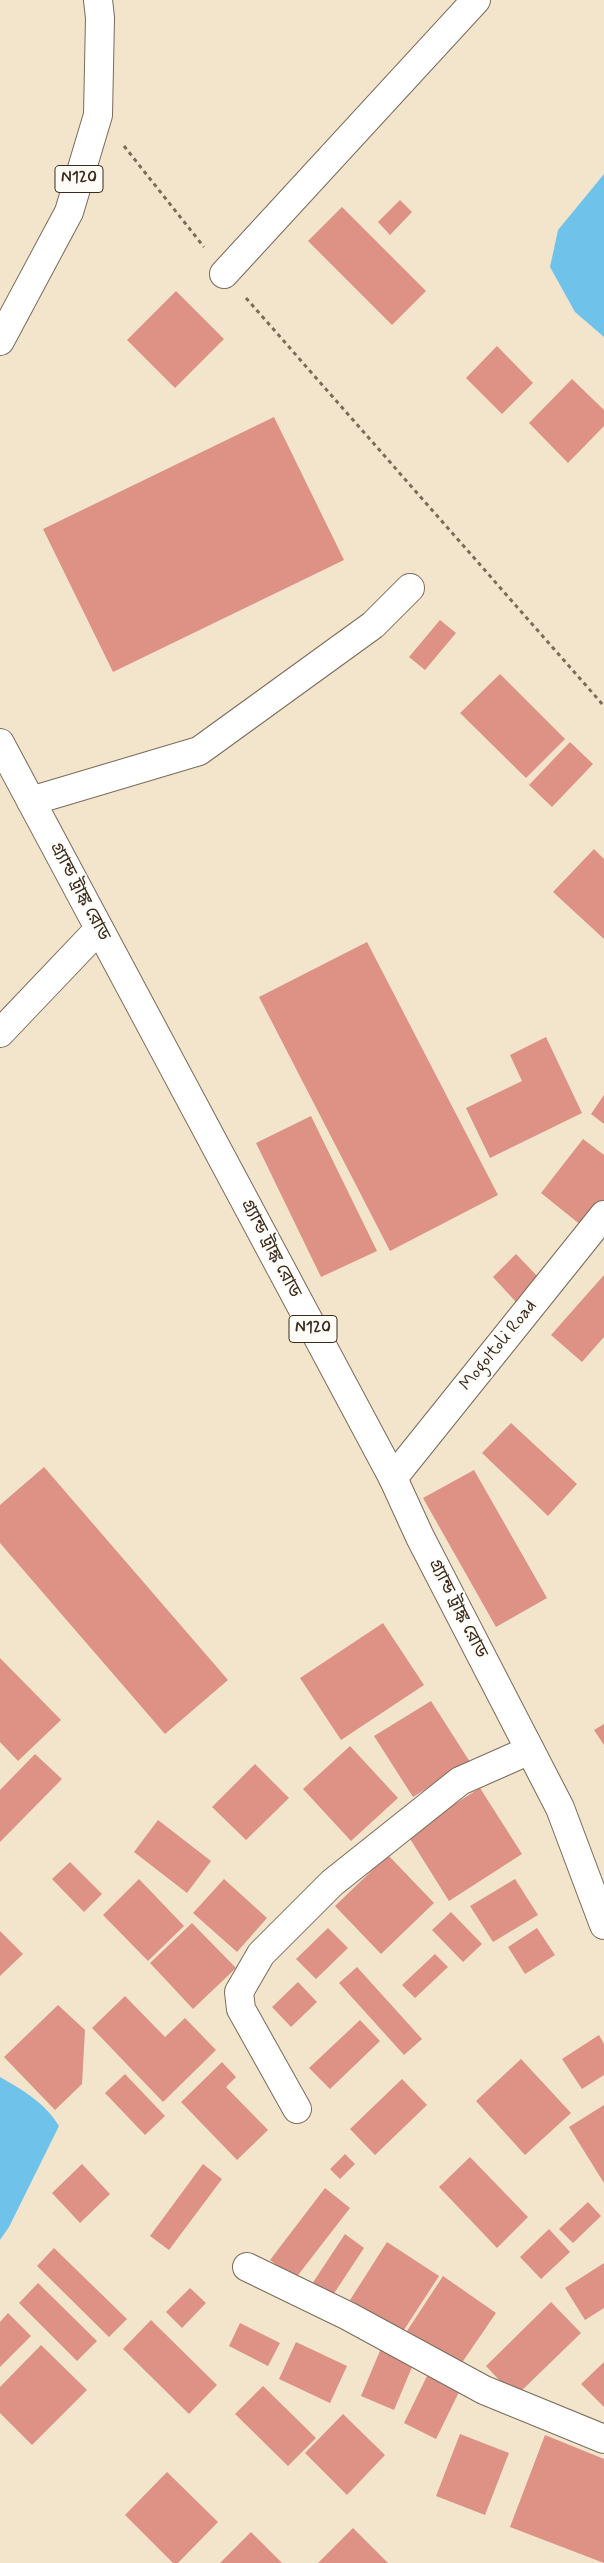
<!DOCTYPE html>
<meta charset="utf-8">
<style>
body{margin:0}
canvas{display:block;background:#f2e5cb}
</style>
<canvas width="604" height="2563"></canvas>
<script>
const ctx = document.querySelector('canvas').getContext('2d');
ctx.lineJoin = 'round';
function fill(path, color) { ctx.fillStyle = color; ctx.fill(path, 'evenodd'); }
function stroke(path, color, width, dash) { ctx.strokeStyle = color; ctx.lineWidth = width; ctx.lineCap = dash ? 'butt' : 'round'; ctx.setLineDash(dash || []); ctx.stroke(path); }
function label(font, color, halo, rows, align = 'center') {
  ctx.font = font + ' Mynerve,"Noto Sans Bengali",sans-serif'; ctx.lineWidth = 4; ctx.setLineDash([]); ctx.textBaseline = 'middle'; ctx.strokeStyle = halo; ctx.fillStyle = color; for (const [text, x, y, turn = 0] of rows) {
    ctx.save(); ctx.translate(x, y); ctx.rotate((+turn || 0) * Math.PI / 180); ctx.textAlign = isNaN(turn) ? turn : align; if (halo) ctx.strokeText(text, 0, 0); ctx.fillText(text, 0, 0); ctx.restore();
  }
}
fill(new Path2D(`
 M 604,174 L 604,337 L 575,312 L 550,267 L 558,230 Z
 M 0,2077 C 23,2090 45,2103 59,2126 L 9,2227 L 0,2240 Z`), '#6fc3eb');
fill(new Path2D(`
 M 400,200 L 412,212 L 390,235 L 378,222 Z
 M 342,207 L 426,291 L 392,325 L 308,241 Z
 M 176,291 L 224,339 L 175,388 L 127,340 Z
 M 497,346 L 533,383 L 502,414 L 466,378 Z
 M 572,379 L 604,410 L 604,426 L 568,463 L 529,423 Z
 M 274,417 L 344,560 L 113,672 L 43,529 Z
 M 440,620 L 456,633 L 425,670 L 409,657 Z
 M 500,674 L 565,739 L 526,778 L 460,713 Z
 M 570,742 L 593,764 L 552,807 L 529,785 Z
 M 594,849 L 604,859 L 604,939 L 553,892 Z
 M 367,942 L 498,1195 L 390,1251 L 259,997 Z
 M 546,1037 L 582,1113 L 490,1158 L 466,1108 L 522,1081 L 510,1055 Z
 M 604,1095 L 604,1124 L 591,1114 Z
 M 311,1116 L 377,1251 L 321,1277 L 256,1143 Z
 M 583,1139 L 604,1155 L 604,1209 L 587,1230 L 541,1193 Z
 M 516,1254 L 540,1279 L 516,1302 L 493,1277 Z
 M 604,1275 L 604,1337 L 582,1362 L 551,1335 Z
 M 511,1423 L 577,1484 L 548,1516 L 482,1453 Z
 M 44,1467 L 228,1680 L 165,1734 L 0,1543 L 0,1505 Z
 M 474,1470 L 547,1598 L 496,1627 L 423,1498 Z
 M 383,1623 L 424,1685 L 341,1740 L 300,1678 Z
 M 0,1658 L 61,1720 L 18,1761 L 0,1742 Z
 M 431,1701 L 470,1762 L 413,1797 L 374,1736 Z
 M 604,1724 L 604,1745 L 594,1730 Z
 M 350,1746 L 398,1798 L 351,1841 L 303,1789 Z
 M 35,1754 L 62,1779 L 0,1842 L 0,1790 Z
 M 255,1764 L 289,1798 L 246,1840 L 212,1807 Z
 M 480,1788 L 522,1854 L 449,1901 L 407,1834 Z
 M 158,1820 L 211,1861 L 187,1893 L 134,1852 Z
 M 388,1855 L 434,1903 L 381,1954 L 335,1906 Z
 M 70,1862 L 102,1894 L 84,1912 L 52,1879 Z
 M 139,1879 L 184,1926 L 148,1961 L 103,1915 Z
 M 224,1879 L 267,1918 L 237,1952 L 193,1913 Z
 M 515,1879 L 538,1915 L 493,1942 L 470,1906 Z
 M 451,1912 L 482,1944 L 463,1962 L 432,1930 Z
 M 192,1923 L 236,1968 L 193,2009 L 150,1963 Z
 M 328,1928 L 348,1948 L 316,1979 L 296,1959 Z
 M 537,1928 L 555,1955 L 525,1974 L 508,1947 Z
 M 0,1931 L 23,1954 L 0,1976 Z
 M 435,1954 L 448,1967 L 415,1998 L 402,1985 Z
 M 357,1967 L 422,2039 L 404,2055 L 339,1983 Z
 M 298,1982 L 317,2002 L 291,2027 L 272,2007 Z
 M 125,1996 L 165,2037 L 185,2018 L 216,2050 L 163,2102 L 92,2028 Z
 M 58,2005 L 85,2030 L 82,2084 L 55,2110 L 4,2057 Z
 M 360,2020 L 380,2041 L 330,2089 L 309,2068 Z
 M 599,2035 L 604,2044 L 604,2075 L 582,2089 L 562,2059 Z
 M 521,2059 L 571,2113 L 525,2155 L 476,2101 Z
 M 222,2062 L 236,2077 L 226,2087 L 268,2130 L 237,2160 L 181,2102 Z
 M 125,2074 L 165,2116 L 145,2135 L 105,2093 Z
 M 402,2079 L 427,2105 L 375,2155 L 350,2129 Z
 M 604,2105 L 604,2183 L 569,2127 Z
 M 345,2154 L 355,2164 L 340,2179 L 330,2169 Z
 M 470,2157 L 528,2217 L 497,2248 L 439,2187 Z
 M 82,2164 L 110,2194 L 80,2223 L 52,2193 Z
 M 203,2164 L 222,2179 L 169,2250 L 150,2236 Z
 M 325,2188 L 350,2208 L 295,2279 L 270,2260 Z
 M 588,2202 L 601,2216 L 573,2243 L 559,2229 Z
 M 549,2229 L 570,2252 L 541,2279 L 520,2257 Z
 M 345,2234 L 364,2248 L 331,2298 L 312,2284 Z
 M 387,2242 L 439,2276 L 402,2333 L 350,2300 Z
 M 54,2248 L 127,2319 L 109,2337 L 37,2266 Z
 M 604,2263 L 604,2308 L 585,2320 L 565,2288 Z
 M 443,2276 L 496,2313 L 459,2367 L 407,2331 Z
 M 38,2283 L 97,2341 L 77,2361 L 19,2303 Z
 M 190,2288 L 206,2303 L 182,2328 L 166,2312 Z
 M 551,2302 L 581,2333 L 515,2397 L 486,2366 Z
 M 8,2313 L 31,2336 L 0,2367 L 0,2322 Z
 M 151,2320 L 217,2385 L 189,2414 L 123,2349 Z
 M 240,2323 L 280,2343 L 268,2366 L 229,2346 Z
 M 296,2342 L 347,2366 L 330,2403 L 279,2379 Z
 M 41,2345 L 87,2390 L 32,2445 L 0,2413 L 0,2387 Z
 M 382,2346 L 415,2360 L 394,2410 L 361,2396 Z
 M 604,2362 L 604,2407 L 581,2384 Z
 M 428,2374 L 460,2390 L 436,2439 L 404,2423 Z
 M 263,2386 L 316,2438 L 288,2466 L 235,2414 Z
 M 343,2414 L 385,2455 L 347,2495 L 305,2453 Z
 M 460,2434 L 509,2453 L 485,2515 L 436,2496 Z
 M 545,2435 L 604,2459 L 604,2563 L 510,2527 Z
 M 167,2472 L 218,2522 L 178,2563 L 173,2563 L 125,2515 Z
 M 353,2528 L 388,2563 L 318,2563 Z
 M 251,2532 L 282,2563 L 220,2563 Z`), '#dd9285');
const minor = new Path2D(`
 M 224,274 L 476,0
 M 31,801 L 199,751 L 373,625 L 410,588
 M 0,1033 L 99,929
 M 393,1478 L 604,1215
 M 297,2109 L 241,2009 L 239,1992 L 261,1954 L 332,1883 L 460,1781 L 530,1750
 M 247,2267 L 348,2316 L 484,2390 L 604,2439`);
const highway = new Path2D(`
 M 0,341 L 69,212 L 98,115 L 100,18 L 98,0
 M 0,743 L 393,1478 L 420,1537 L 560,1808 L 604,1925`);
stroke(minor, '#7b6b5b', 30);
stroke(highway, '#7b6b5b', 30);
stroke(new Path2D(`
 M 124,146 L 204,247
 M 246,298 L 604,706`), '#7b6b5b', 3, [4, 4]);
stroke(minor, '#fff', 28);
stroke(highway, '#fff', 28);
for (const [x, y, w] of [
 [79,179,48],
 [313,1329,48]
]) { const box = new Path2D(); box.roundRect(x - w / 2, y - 13.5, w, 27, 4); ctx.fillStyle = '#fdfcf7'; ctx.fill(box); stroke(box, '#3b2a1e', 1); }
label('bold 16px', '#3b2a1e', null, [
 ["N120",79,179],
 ["N120",313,1329]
]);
label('18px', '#3b2a1e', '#fdfcf7', [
 ["গ্র্যান্ড ট্রাঙ্ক রোড",79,892,62],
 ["গ্র্যান্ড ট্রাঙ্ক রোড",270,1249,62],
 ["Mogoltoli Road",499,1346,-51],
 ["গ্র্যান্ড ট্রাঙ্ক রোড",457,1609,63]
]);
</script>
